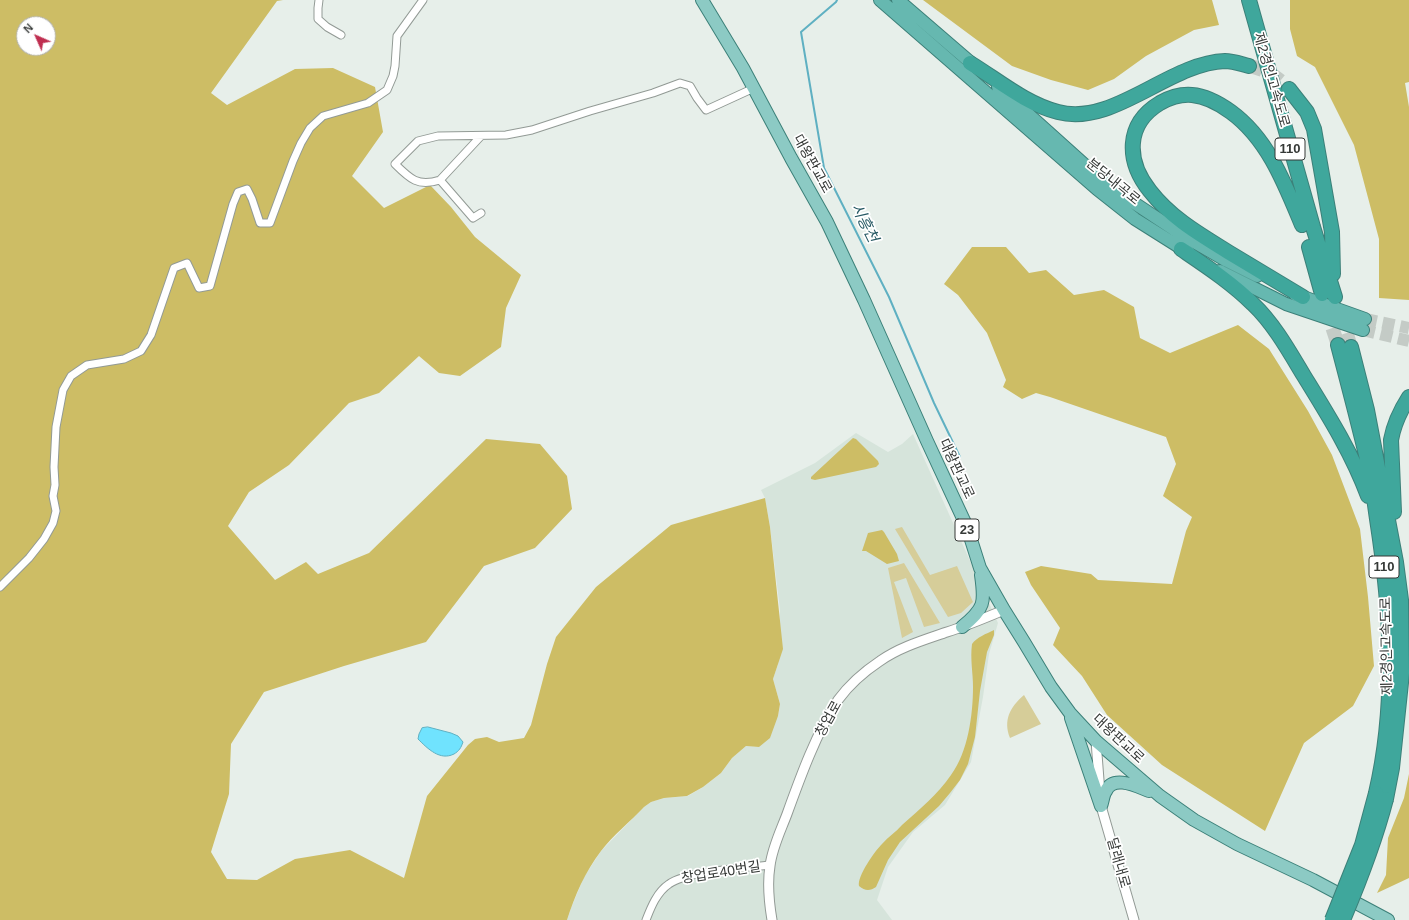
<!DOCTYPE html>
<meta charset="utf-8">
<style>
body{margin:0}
#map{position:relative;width:1409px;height:920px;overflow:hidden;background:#e7efea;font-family:Helvetica,sans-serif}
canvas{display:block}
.north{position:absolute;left:16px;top:16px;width:40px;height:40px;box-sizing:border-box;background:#fff;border:1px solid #afb0af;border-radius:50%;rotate:315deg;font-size:11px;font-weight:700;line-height:16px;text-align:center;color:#363937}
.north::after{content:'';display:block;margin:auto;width:14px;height:18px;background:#bf2e50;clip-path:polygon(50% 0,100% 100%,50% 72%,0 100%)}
</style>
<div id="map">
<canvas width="1409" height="920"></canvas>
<div class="north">N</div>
</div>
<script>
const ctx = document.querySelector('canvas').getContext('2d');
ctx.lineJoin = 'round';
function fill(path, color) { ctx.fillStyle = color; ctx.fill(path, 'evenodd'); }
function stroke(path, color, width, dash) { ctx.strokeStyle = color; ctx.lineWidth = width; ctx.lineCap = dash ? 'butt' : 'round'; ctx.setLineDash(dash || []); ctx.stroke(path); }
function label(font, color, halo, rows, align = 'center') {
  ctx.font = font + ' Helvetica,"Noto Sans KR",sans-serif'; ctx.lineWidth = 3.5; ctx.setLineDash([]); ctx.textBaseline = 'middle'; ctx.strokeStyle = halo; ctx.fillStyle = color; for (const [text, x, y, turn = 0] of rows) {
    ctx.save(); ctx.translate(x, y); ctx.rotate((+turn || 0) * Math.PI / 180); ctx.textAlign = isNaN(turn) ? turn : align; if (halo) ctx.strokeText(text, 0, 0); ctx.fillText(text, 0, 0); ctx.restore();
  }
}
fill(new Path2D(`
 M 856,433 L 888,452 L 902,444 L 913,434 L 998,623 L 989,654 L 983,697 L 971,762 L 945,805 L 913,832 L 888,867 L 877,900 L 892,920 L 567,920 L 571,908 L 584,877 L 601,851 L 644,807 L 651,802 L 664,798 L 688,796 L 703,787 L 721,773 L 732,758 L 746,746 L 759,747 L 778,716 L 780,704 L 773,679 L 778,664 L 780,610 L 770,527 L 765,498 L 761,490 L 815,463 Z`), '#d6e4db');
fill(new Path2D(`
 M 902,527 L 930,575 L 957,566 L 973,602 L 961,613 L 948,617 L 895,529 Z
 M 904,563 L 940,623 L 924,627 L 906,578 L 894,582 L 913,632 L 902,638 L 888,568 Z
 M 1024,695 L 1041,724 L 1010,738 C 1003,720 1010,707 1024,695 Z`), '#d6cd99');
fill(new Path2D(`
 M 0,0 L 283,0 L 277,1 L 211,93 L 227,105 L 295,69 L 333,68 L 375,87 L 383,132 L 352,176 L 384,208 L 430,185 L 451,207 L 475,237 L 521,275 L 506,308 L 501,347 L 460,376 L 439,373 L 419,356 L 379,393 L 349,403 L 289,465 L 249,492 L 228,526 L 275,580 L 306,562 L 318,574 L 369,553 L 486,439 L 540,444 L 567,476 L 572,509 L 535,548 L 484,566 L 426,642 L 344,666 L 264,692 L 231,744 L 229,794 L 211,852 L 227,879 L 257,880 L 295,859 L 350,850 L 404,878 L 427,796 L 468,745 L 475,739 L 487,737 L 499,742 L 524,738 L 531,725 L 547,664 L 556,637 L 596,587 L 671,525 L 765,498 L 770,527 L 783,649 L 773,679 L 780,704 L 778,716 L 770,738 L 759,747 L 746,746 L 732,758 L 721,773 L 703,787 L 687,796 L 664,798 L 651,802 L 644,807 C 630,822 613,835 601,851 C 585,872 575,895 567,920 L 0,920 ZM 24,24 L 48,24 L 48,48 L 24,48 Z
 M 923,0 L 1212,0 L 1219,25 L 1194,30 L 1146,56 L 1114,79 L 1088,90 L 1051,80 L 1012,66 Z
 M 1290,0 L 1409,0 L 1409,82 L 1405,83 L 1409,107 L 1409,300 L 1379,298 L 1379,239 L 1354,145 L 1315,67 L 1297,56 L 1290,29 Z
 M 972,247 L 1006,247 L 1029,273 L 1046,270 L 1074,295 L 1104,290 L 1134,307 L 1140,338 L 1170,353 L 1238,325 L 1269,349 L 1308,411 L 1332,455 L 1360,529 L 1368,597 L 1374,666 L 1353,706 L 1304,743 L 1265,831 L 1162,765 L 1107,715 L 1082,676 L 1053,645 L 1060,628 L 1031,585 L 1025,572 L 1041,566 L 1091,574 L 1098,580 L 1172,584 L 1186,531 L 1192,517 L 1163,496 L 1176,464 L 1166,437 L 1050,397 L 1036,393 L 1022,399 L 1003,387 L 1006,380 L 987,333 L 958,295 L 944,284 Z
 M 853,438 L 856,439 L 878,461 L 879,464 L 876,467 L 815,480 L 811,479 L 811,477 Z
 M 882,530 L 884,532 L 897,554 L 899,561 L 887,564 L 866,551 L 862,551 L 868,533 Z
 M 994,630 L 994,635 L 987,652 L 980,691 L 975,737 L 968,764 L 960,780 L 950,793 L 939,806 L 900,842 L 888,860 L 876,887 C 870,891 865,891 859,886 C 857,876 875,851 882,844 C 888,837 896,832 902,825 C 919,810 938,794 951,775 C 968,752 973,715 973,687 C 973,673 970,659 972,644 C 977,637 986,634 994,630 Z
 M 1409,774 L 1409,878 L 1377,893 L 1386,875 L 1388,838 L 1404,798 Z`), '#cdbd65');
const water = new Path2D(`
 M 428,727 L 451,733 L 458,736 L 463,742 C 461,748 459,751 454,754 C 440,761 428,749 418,739 L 419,734 L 422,728 Z`);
fill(water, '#70e3fe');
stroke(water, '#5fb0c2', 1);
stroke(new Path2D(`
 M 837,0 L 836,2 L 801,32 L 824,168 L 889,297 L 934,403 L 960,457`), '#5fb0c2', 2);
stroke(new Path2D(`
 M 1365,319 L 1409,328
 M 1363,330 L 1409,341`), '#c4cbc6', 12, [12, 6]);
stroke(new Path2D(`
 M 1249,66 C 1265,69 1278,77 1289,89
 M 1326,308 L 1338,345
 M 1340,313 L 1351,347`), '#c4cbc6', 14, [14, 7]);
const minor = new Path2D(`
 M 319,0 L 318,8 L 318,19 L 327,27 L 341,35
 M 440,180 L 481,136
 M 481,213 L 473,218 L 440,180 C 418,187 410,179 395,164 L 418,141 L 438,136 L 506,135 L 532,130 L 590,111 L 653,93 L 680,83 L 690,86 L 697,98 L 706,110 L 754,88
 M 0,587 L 29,558 L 44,539 L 53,523 L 56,511 L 53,496 L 55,485 L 54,467 L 56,427 L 63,390 L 71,376 L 87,365 L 124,359 L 141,351 L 151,335 L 174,268 L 187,263 L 199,288 L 210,286 L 233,204 L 238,192 L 247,189 L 252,199 L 260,223 L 270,223 L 293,161 L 301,143 L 310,128 L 323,116 L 368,103 L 387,90 L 393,76 L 395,66 L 397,36 L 423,0
 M 646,920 C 651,907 657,892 669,884 C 687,871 746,868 770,865`);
const tertiary = new Path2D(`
 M 1096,741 L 1101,806 L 1134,920
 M 772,920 C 769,902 767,884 770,866 C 772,848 781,830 787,814 C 800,778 817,731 838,700 C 849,685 865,671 880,661 C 900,647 924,640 947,632 C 966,626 985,618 1004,610`);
const primary = new Path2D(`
 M 702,0 L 743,68 L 791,158 L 827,222 L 864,300 L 927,441 L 967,527 L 980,568 L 1004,610 L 1024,642 L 1051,687 L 1070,713 L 1096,741 L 1160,796 L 1194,820 L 1237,844 L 1313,880 L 1388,920
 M 962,627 C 985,608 985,603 981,575
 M 1071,718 L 1101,806
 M 1101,806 C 1103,801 1103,795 1106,791 C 1113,774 1138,787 1149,791`);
const trunk = new Path2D(`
 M 880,0 L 1097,189 L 1135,219 L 1189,253
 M 898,0 L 977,68
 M 998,87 L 1107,185 L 1184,236 L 1227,261 L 1257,276
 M 1220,271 L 1286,304 L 1363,330
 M 1295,294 L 1365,319`);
const motorway = new Path2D(`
 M 1249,0 L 1313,227 L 1335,297
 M 970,63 C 998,80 1026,104 1058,112 C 1113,127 1169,63 1225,61 C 1233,61 1241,64 1249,66
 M 1289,89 L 1307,112 L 1314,129 L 1332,232 L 1333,274
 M 1302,225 C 1285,184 1268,139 1231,112 C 1220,104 1205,96 1192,95 C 1181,94 1169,98 1160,103 C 1125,124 1126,161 1150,191 C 1171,218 1199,234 1228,252 C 1253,267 1278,282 1303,297
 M 1309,247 L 1322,294
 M 1181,249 C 1206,266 1232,283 1253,304 C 1274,324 1289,351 1304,376 C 1328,415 1352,453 1368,496
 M 1338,345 C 1348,383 1358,421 1367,459 C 1372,479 1374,499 1377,519 C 1391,609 1397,703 1376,793
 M 1351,347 L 1367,410 L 1396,562 L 1401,600 L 1402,673 L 1392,768 L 1386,799
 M 1394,512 L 1391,440 C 1394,423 1400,411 1409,397`);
stroke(minor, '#929a95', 9);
stroke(tertiary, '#929a95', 11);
stroke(primary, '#3c8079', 14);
stroke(trunk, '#3c8079', 14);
stroke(motorway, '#3c8079', 16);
stroke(minor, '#fff', 7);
stroke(tertiary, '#fff', 9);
stroke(primary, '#8ccac4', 12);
stroke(trunk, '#66b8b0', 12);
stroke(motorway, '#3fa79c', 14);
const motorwayBridge = new Path2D(`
 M 1332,920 L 1362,845 L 1376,793
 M 1343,920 C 1360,880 1375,841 1386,799`);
stroke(motorwayBridge, '#3c8079', 16, []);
stroke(motorwayBridge, '#3fa79c', 14);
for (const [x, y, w] of [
 [1290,149,30],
 [967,530,24],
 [1384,567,30]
]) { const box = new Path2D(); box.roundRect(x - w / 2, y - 11, w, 22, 3); ctx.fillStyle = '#fff'; ctx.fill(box); stroke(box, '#363937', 1); }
label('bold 13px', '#363937', null, [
 ["110",1290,149],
 ["23",967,530],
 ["110",1384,567]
]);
label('14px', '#363937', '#fff', [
 ["제2경인고속도로",1271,80,74],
 ["대왕판교로",812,164,61],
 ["분당내곡로",1113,182,39],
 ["대왕판교로",956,469,65],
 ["제2경인고속도로",1387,646,-91],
 ["창업로",829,719,-61],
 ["대왕판교로",1118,739,43],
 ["달래내로",1118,863,74],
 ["창업로40번길",721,873,-9]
]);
label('italic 15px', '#275964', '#fff', [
 ["시흥천",864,223,63]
]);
</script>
